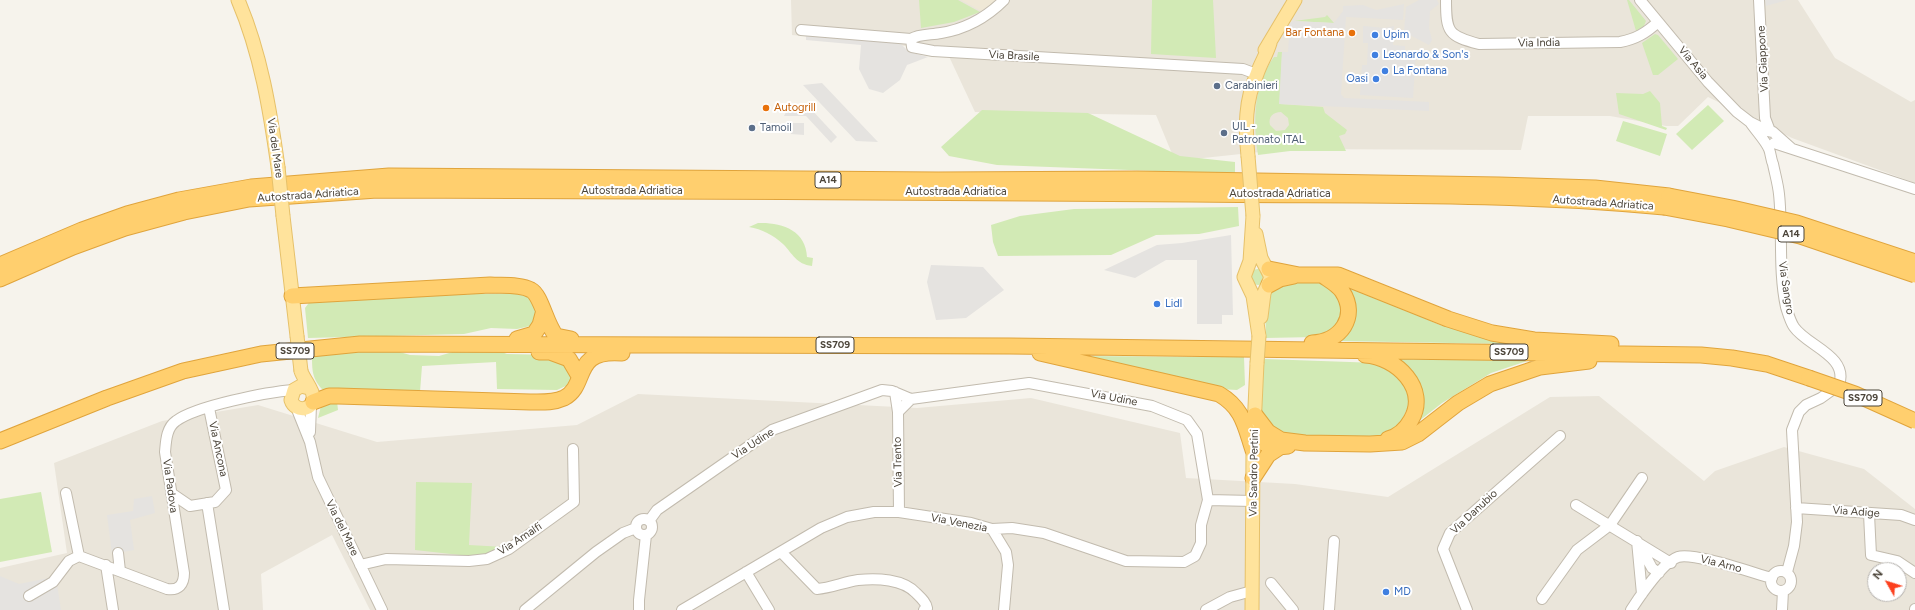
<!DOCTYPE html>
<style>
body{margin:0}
#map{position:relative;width:1915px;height:610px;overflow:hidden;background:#f6f3ec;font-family:Figtree,sans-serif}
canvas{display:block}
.north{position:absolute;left:1867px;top:562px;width:40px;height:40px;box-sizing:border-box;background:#fff;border:1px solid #b7b4b0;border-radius:50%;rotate:309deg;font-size:11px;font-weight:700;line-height:16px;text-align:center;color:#4b4439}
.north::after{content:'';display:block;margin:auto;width:14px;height:18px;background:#fc3f1d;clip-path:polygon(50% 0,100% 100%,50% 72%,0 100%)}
</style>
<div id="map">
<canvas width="1915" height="610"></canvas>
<div class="north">N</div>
</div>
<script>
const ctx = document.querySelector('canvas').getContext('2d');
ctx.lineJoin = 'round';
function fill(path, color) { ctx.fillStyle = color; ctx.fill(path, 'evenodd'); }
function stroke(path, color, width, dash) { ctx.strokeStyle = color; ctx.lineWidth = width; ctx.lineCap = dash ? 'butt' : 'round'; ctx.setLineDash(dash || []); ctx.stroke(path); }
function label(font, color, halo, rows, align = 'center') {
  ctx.font = font + ' Figtree,sans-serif'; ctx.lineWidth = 4; ctx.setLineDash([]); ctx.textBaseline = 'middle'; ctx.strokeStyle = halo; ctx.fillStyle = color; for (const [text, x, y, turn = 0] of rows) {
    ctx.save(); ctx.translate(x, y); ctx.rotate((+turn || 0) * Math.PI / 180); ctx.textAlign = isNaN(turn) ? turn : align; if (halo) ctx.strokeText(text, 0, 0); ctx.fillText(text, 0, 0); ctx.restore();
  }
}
fill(new Path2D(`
 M 791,0 L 1798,0 L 1835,58 L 1911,102 L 1915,100 L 1915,183 L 1792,138 L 1708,97 L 1678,126 L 1666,126 L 1610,116 L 1528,116 L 1521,150 L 1288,149 L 1175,161 L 1156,115 L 975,112 L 946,50 L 792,35 Z
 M 638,394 L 917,408 L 1031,398 L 1180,433 L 1186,478 L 1295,484 L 1388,497 L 1550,397 L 1599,396 L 1704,481 L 1715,471 L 1784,447 L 1864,469 L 1915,509 L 1915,610 L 370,610 L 332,535 L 261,574 L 263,610 L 0,610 L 0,568 L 67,553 L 54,463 L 162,421 L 258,405 L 377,442 L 577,425 ZM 1875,570 L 1899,570 L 1899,594 L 1875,594 Z`), '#eae5da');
fill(new Path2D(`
 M 961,0 L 997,0 L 981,11 Z`), '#efe8d6');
fill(new Path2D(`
 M 919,0 L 958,0 L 980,12 L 954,22 L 921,28 Z
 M 1152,0 L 1213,0 L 1216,58 L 1151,54 Z
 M 1627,0 L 1629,0 L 1646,21 L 1644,26 L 1636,31 Z
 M 1327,15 L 1334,23 L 1294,21 L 1325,17 Z
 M 1655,34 L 1658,35 L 1678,59 L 1658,75 L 1653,75 L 1642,43 Z
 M 1278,52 L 1282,52 L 1280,104 L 1323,107 L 1325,113 L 1347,130 L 1345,134 L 1339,136 L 1346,151 L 1290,151 L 1258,155 C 1253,122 1253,85 1274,57 L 1277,57 ZM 1281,112 L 1288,118 L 1289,125 L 1285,130 L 1276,131 L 1270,125 C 1268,117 1273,112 1281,112 Z
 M 1650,91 L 1660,103 L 1662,126 L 1667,128 L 1666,130 L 1619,114 L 1616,93 L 1643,94 Z
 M 1708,105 L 1724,121 L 1692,150 L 1676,134 Z
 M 982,110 L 1088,113 L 1180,156 L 1235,162 L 1235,174 L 997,165 L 949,156 L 941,147 Z
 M 1623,121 L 1667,134 L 1660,156 L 1616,141 Z
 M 1238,207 L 1239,226 L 1199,234 L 1156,235 L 1111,255 L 998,256 L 993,242 L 991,225 L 1020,216 L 1074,209 Z
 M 758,223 C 781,222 806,230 807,257 L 813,258 L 812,266 C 796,264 793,254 783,244 C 773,235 762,229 749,227 Z
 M1250 277a8 8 0 1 1 16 0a8 8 0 1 1-16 0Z
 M 1280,282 L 1326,283 L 1343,304 L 1338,328 L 1315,337 L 1266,338 L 1265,301 L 1268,292 Z
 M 1341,282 L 1440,325 L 1508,344 L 1337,341 L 1348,328 Z
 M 525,293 L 534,299 L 537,318 L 530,326 L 517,329 L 491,328 L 464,334 L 308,338 L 305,308 L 311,300 L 322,297 Z
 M 393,350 L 410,355 L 439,356 L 456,351 L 499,351 L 507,354 L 553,355 L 573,369 L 570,384 L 557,390 L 497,389 L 496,362 L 422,366 L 420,392 L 323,390 C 312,379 312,370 312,355 Z
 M 1077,356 L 1244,357 L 1245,385 L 1237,390 L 1220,389 Z
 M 1264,359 L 1378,363 L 1395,370 L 1409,392 L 1409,404 L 1399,427 L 1379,436 L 1285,437 C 1277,434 1266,425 1263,416 C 1258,405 1263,372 1264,359 Z
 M 1394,359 L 1530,360 L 1491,373 L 1442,403 L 1405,432 L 1419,413 Z
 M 337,401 L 338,410 L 318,418 L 321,406 Z
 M 416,482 L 472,483 L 469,545 L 505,547 L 486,555 L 469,556 L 415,550 Z
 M 41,492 L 52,552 L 0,562 L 0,499 Z`), '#d2eab5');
fill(new Path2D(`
 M 1419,0 L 1437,0 L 1439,4 L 1430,11 L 1429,28 L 1432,40 L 1429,45 L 1404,32 L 1406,7 Z
 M 1765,0 L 1787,0 L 1766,6 Z
 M 1404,4 L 1403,20 L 1346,17 L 1341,94 L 1344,98 L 1429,102 L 1429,111 L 1279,104 L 1282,52 L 1288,52 L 1290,23 L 1294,21 L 1334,23 L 1343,11 L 1343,6 L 1363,5 L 1376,10 Z
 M 1363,26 L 1385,28 L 1394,26 L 1393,45 L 1405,46 L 1405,51 L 1416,52 L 1413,98 L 1360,95 L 1362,65 L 1367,65 L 1368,43 L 1363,43 Z
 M 806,34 L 897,40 L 909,52 L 928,57 L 907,65 L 900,80 L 883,93 L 869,89 L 859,69 L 861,45 L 806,40 Z
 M 822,83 L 878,142 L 856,141 L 803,85 Z
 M 788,108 L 810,108 L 837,137 L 831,143 L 806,116 L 784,116 Z
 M 792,123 L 804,123 L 804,135 L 791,134 Z
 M 1231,235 L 1233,315 L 1222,315 L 1222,324 L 1197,324 L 1197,260 L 1166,260 L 1135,278 L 1104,270 L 1157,245 L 1182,243 Z
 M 931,265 L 983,267 L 1004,290 L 966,318 L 936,320 L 927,282 Z
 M 152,496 L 155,513 L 130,520 L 134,550 L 112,554 L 107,515 L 133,511 L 134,499 Z
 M 0,576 L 19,584 L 49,578 L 57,584 L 61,610 L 0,610 Z`), '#e5e3e0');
const minor = new Path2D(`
 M 1446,0 C 1446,32 1448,36 1479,44 L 1620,42 C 1636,39 1646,33 1658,22
 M 1640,0 L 1708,82 L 1737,112 L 1750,122 L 1768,131 L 1773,132 L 1791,148
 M 1759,0 L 1765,118 L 1770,131
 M 801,30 L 911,39
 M 911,39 L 912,47 L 933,51 L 1243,69 L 1251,72
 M 911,39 C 919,34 931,35 941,33 C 966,29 986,18 1004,0
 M 1750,122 C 1756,131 1765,140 1769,149 C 1771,154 1771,160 1773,164 C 1775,174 1778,184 1779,194 C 1783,231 1778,270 1786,307 C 1788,313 1790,321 1794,327 C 1807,346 1849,356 1839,385 L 1821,398 L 1806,405 L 1799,412 L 1792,430 L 1797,522 L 1794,546 L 1787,572
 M 1774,143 L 1915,189
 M 895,392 L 898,412 L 899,512
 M 296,407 L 310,442 L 318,477 L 382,610
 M 310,432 L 311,405
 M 66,493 L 79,556
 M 171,493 L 190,506 L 215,502 L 226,490 L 209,408
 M 1208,500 L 1253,501
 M 207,503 L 224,610
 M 1576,505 L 1671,563
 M 1796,508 L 1901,515 L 1915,520
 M 1869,514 L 1871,555 L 1897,561 L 1915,573
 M636 527a8 8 0 1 1 16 0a8 8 0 1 1-16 0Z
 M 649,521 L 657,510 L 772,430 L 882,390 L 892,391 L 911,399
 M 992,529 L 1006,552 L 1008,565 L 1004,610
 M 1637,541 L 1642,594
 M 1640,546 L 1652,568 L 1659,573
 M 781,552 L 817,589 C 831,588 844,582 858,580 C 877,578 903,579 916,593 C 921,598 926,602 927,608 L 924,610
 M 118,553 L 120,571
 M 106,565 L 113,610
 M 360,565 L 386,559 L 469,561 L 487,559 L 509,549 L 574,502 L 573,449
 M1771 581a10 10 0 1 1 20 0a10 10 0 1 1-20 0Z
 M 746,572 L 769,610
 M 1271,583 L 1293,610
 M 29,596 L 53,582 L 69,561 L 79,556 L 167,589 C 179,591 184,584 184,573 L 165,452 C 166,442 166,428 176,421 C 196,406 267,392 294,390
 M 1542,599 L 1577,550 L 1610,525 L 1642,478
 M 525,610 L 596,552 L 623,533 L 636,528
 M 639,610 L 639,600 L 646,535
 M 682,610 L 821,528 L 847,517 L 874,512 L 899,512 L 971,523 L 992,529 L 1012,528 L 1044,533 L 1126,561 L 1184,562 L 1195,556 L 1201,543 L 1201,525 L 1208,500 L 1197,434 L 1187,420 L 1152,406 L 1029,383 L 911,399 L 898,412
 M 1206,610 L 1230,597 L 1252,591
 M 1329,610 L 1334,541
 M 1467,610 L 1443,549 L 1450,533 L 1560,436
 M 1631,610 C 1640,596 1663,562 1678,557 C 1694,552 1753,573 1772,578
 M 1782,610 L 1783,591
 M 1915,610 L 1915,609`);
const major = new Path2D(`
 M 238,0 C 261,54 270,110 278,167
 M 1265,50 L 1295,0
 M 1248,156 C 1245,128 1245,100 1257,74 C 1261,62 1266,56 1270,43
 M 283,216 L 297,336
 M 1253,216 L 1250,261 L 1244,277 L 1253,296 L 1259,336
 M 1256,234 L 1261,258 L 1271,277 L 1264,293 L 1261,317
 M 301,371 C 303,378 313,390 313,396 C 315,411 295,413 291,400 L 294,390 L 301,386 L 309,388
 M 1252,610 L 1253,450 L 1257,363`);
const highway = new Path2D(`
 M 0,265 L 82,230 L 127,214 L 179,200 L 251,187 L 389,176 L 938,180 L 1137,179 L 1499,185 L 1595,188 L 1669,196
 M 1269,269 L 1299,275 L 1338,275 L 1448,319 L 1492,333 L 1534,340 L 1611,344
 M 0,279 L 73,247 L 125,228 L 184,212 L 249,199 L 377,190 C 649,192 920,191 1192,194 C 1349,196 1507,192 1664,207
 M 1269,285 L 1280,279 L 1294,276
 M 292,296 L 490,285 C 502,286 520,284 531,290 C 541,295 546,324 556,336 L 571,339
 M 517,339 L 534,334 L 540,325 L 543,314
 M 1312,343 C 1340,342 1359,317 1342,291 C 1337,284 1329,280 1322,275
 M 539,352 L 550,352 L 569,359 L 579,376
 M 1040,353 L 1219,394 C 1243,408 1245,426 1253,450
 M 1365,355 C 1397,357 1429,389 1411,420 C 1406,429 1399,436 1388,439
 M 313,402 L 329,396 L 338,396 L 530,402 C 541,402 553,403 564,398 C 589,385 571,349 622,353
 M 1255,415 L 1268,432 L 1281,440 L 1305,443 L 1370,444 L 1402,442 L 1418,434 L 1458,403 L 1490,384 L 1540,367 L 1589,361
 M 1254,434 C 1264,446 1272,448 1288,446
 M 0,441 L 107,398 L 183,371 L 261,354 L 360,344 L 1010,346 L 1701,355 L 1732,358 L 1767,364 L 1809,378
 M 1253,478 L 1268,455 L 1280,447`);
stroke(minor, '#c2bbae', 12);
stroke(major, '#e6c16a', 15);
stroke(highway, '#e0a43c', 17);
stroke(minor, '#fff', 10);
stroke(major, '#ffe39c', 13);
stroke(highway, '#ffcf6e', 15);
const majorBridge = new Path2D(`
 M 1248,156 L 1253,216
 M 278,167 L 283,216
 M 297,336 L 301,371
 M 1257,363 L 1259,336`);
const highwayBridge = new Path2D(`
 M 1669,196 L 1732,208 L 1797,223 L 1915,262
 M 1664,207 L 1728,219 L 1800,236 L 1915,275
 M 1809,378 L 1855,394 L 1915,421`);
stroke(majorBridge, '#e6c16a', 15, []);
stroke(highwayBridge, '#e0a43c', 17, []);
stroke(majorBridge, '#ffe39c', 13);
stroke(highwayBridge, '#ffcf6e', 15);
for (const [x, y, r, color] of [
 [1352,33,4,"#e8710a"],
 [1375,35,4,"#3f7fe0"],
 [1375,55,4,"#3f7fe0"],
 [1385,71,4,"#3f7fe0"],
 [1376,79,4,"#3f7fe0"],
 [1217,86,4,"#5c6f8a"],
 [766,108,4,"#e8710a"],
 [752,128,4,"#5c6f8a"],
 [1224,133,4,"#5c6f8a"],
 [1157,304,4,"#3f7fe0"],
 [1386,592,4,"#3f7fe0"]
]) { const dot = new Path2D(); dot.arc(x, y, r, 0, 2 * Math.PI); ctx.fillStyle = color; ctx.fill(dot); stroke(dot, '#fff', 1.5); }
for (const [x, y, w] of [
 [828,180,26],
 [1791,234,26],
 [835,345,38],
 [295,351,38],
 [1509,352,38],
 [1863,398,38]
]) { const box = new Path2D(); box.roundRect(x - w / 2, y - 8, w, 16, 3); ctx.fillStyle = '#fff'; ctx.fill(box); stroke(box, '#4b4439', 1); }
label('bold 10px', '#4b4439', null, [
 ["A14",828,180],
 ["A14",1791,234],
 ["SS709",835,345],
 ["SS709",295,351],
 ["SS709",1509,352],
 ["SS709",1863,398]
]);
label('11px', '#c56008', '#fff', [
 ["Bar Fontana",1344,33],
 ["Autogrill",774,108,"left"]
], 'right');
label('11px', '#366cbe', '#fff', [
 ["Upim",1383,35],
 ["Leonardo & Son's",1383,55],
 ["La Fontana",1393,71],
 ["Oasi",1368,79,"right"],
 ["Lidl",1165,304],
 ["MD",1394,592]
], 'left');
label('11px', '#4b4439', '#fff', [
 ["Via India",1539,43,-1],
 ["Via Brasile",1014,56,3],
 ["Via Giappone",1763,59,-93],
 ["Via Asia",1693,63,50],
 ["Via del Mare",275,148,82],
 ["Autostrada Adriatica",632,191],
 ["Autostrada Adriatica",956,192],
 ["Autostrada Adriatica",1280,194],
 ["Autostrada Adriatica",308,195,-4],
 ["Autostrada Adriatica",1603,203,4],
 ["Via Sangro",1786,288,81],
 ["Via Udine",1114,398,11],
 ["Via Udine",753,444,-33],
 ["Via Ancona",218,449,78],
 ["Via Trento",898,462,-91],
 ["Via Sandro Pertini",1254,473,-89],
 ["Via Padova",170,486,82],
 ["Via Danubio",1474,512,-43],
 ["Via Adige",1856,512,4],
 ["Via Venezia",959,523,11],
 ["Via del Mare",342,528,64],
 ["Via Amalfi",520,539,-33],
 ["Via Arno",1721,564,14]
]);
label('11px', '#4e5e75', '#fff', [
 ["Carabinieri",1225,86],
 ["UIL -",1232,127],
 ["Patronato ITAL",1232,140],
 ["Tamoil",760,128]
], 'left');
</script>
